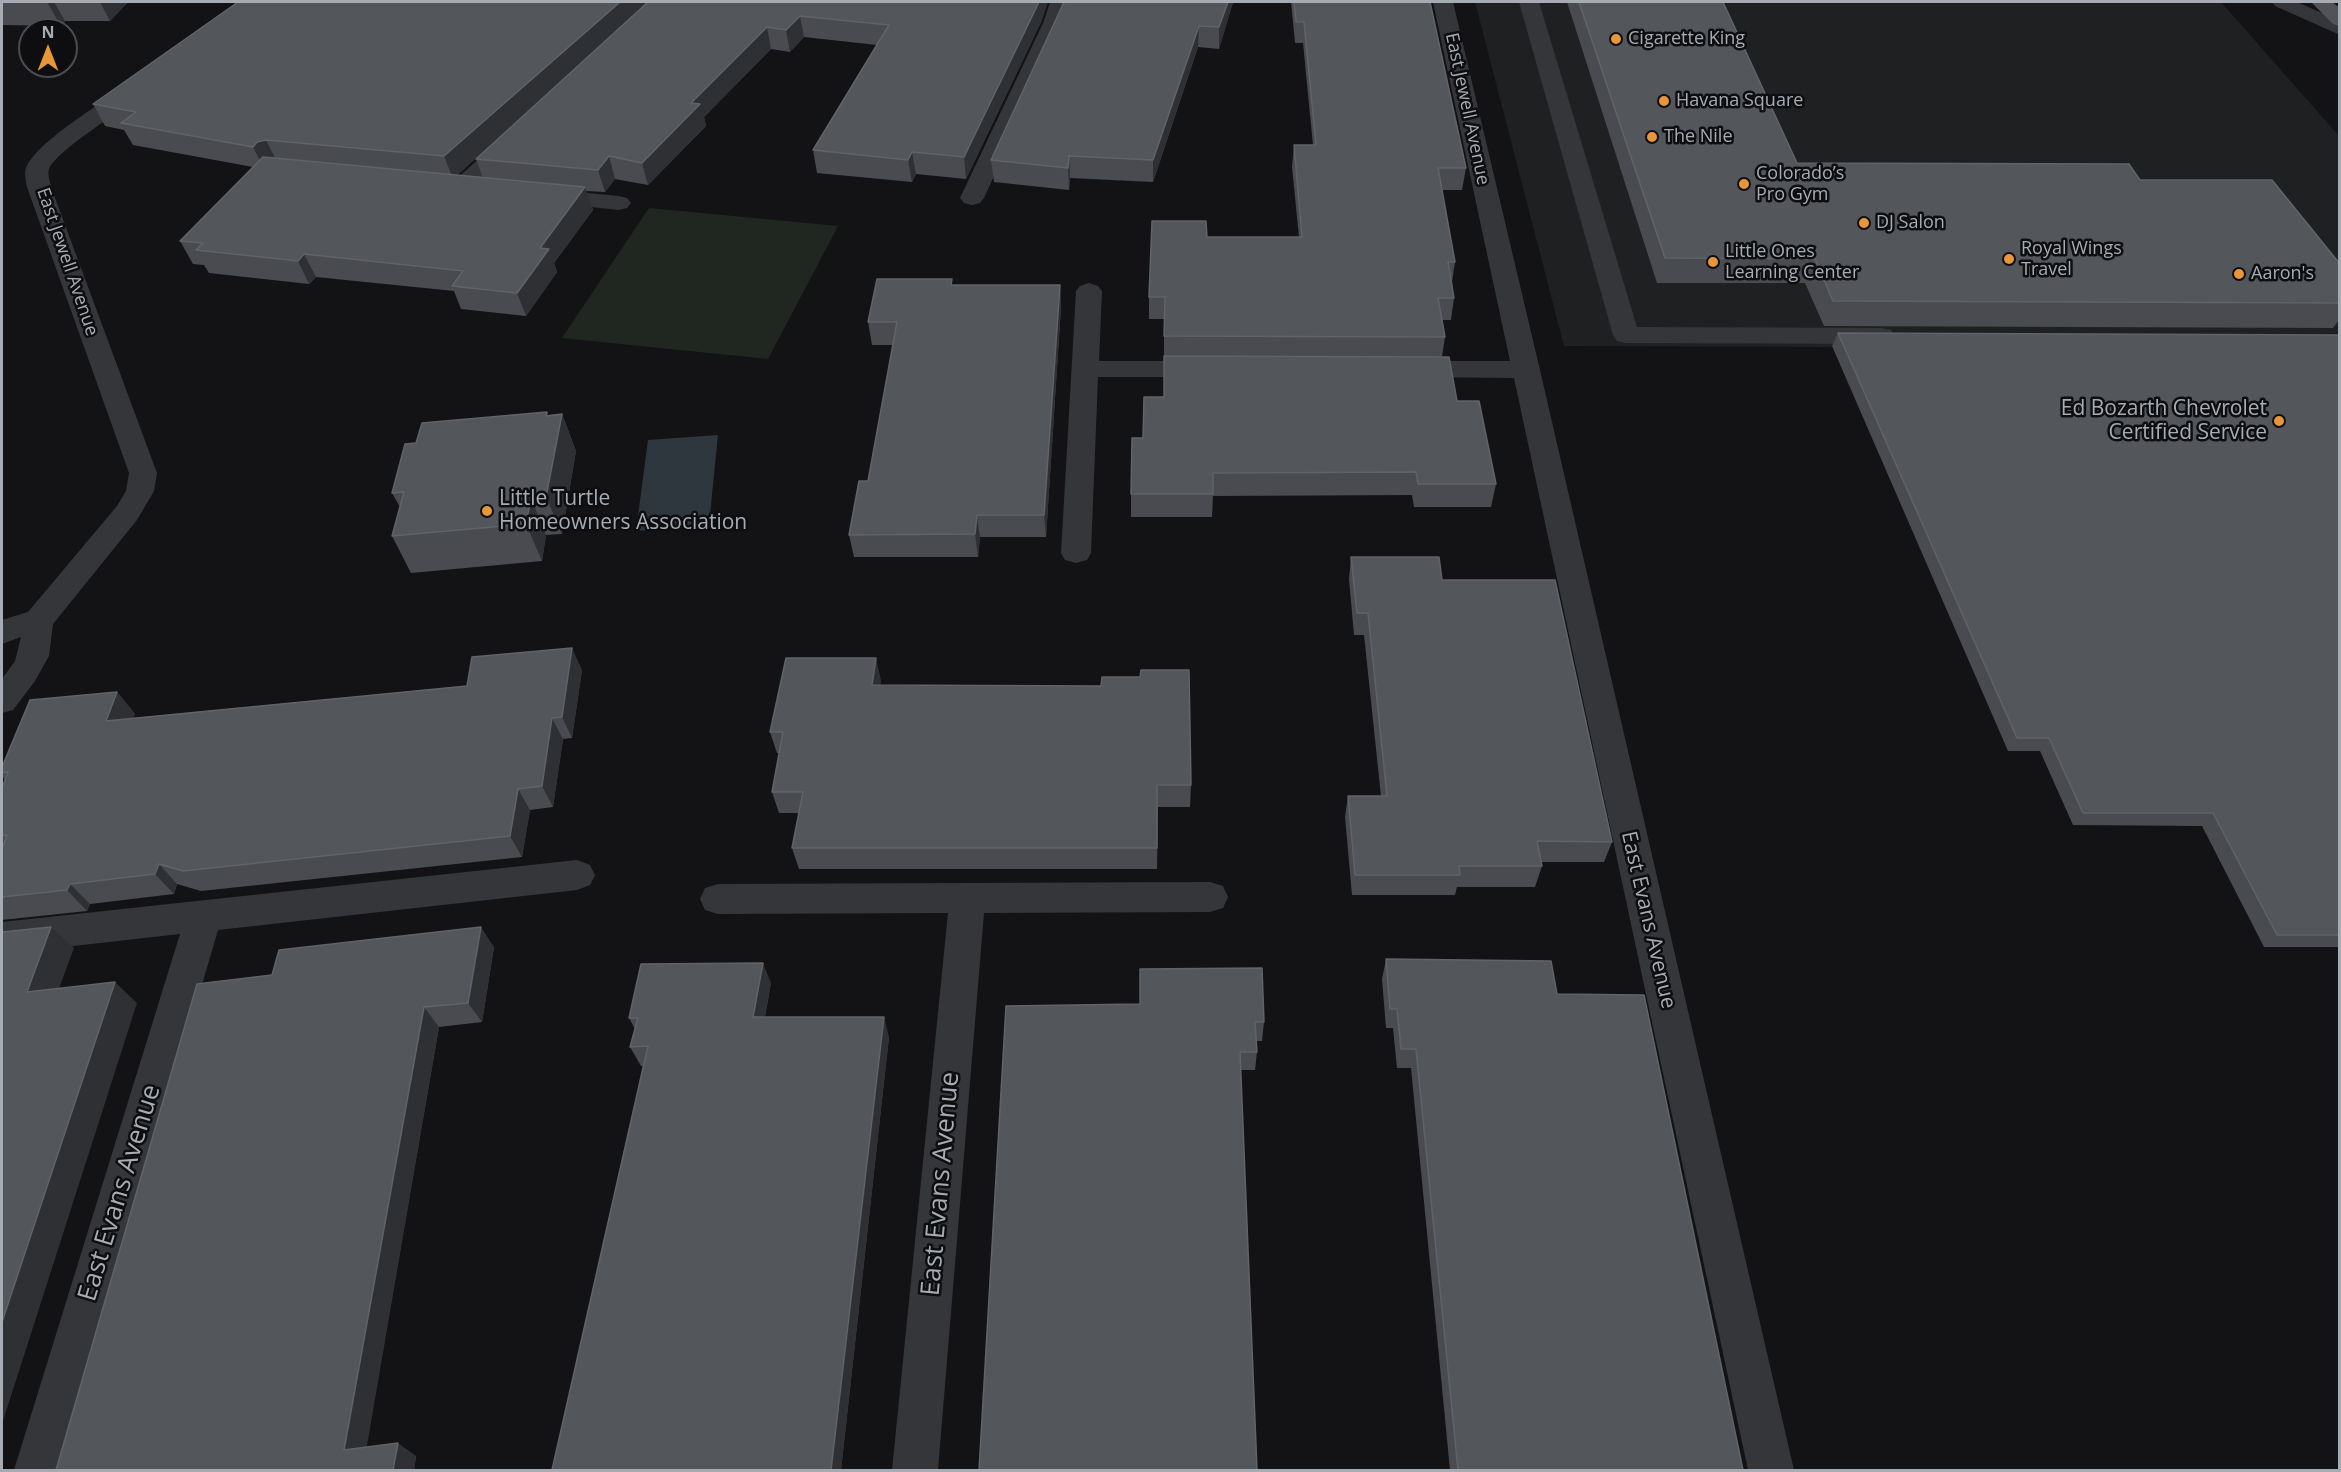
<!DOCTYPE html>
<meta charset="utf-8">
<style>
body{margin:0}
#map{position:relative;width:2341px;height:1472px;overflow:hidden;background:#131315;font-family:"Open Sans",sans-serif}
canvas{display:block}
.frame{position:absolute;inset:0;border:3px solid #a6acb4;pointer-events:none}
.north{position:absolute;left:18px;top:18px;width:60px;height:60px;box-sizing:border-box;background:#0e0e10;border:2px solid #4b4d52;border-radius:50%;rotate:0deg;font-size:16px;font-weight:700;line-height:24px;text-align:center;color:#a6acb4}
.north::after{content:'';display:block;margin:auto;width:21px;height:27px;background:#e79739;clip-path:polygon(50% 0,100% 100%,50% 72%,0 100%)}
</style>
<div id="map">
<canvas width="2341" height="1472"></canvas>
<div class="frame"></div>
<div class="north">N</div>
</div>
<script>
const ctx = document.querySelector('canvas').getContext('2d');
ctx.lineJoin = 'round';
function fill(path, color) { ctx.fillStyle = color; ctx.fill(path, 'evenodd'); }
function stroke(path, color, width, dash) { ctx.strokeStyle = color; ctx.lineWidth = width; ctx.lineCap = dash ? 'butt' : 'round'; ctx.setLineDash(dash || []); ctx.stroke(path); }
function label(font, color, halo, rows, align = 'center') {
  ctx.font = font + ' "Open Sans",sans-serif'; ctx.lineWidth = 5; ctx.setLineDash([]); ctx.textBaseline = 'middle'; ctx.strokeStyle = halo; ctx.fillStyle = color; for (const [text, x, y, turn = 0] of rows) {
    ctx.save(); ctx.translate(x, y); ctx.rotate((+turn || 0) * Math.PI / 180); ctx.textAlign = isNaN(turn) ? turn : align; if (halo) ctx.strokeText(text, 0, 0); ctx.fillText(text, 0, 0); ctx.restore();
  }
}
fill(new Path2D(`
 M 1475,2 L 2221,2 L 2339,136 L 2339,349 L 1564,346 Z`), '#1f2022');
fill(new Path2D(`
 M 649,208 L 838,226 L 768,359 L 562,338 Z`), '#202720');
fill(new Path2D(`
 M 718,435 L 709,525 L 636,531 L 648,440 Z`), '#2d373d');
fill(new Path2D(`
 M 1050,2 L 1070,2 L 1064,21 L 984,198 L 980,203 L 972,205 L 964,203 L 960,198 L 1044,21 Z
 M 1433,2 L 1453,2 L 1540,370 L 1794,1470 L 1748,1470 L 1514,378 L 1408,377 L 1399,375 L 1395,369 L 1399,363 L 1408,361 L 1510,361 Z
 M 1519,2 L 1539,2 L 1637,327 L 1882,328 L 1891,330 L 1895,336 L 1891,342 L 1882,344 L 1626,343 L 1617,341 L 1613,335 Z
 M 2272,2 L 2297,2 L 2340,21 L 2340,35 L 2275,6 Z
 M 137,82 L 145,84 L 148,89 L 145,94 C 126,107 56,151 49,169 C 47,174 50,181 51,187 L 157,473 L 154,491 L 137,520 L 53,624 L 49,656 L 35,681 L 13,710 L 2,713 L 2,679 L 15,661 L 21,637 L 2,644 L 2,620 L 28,612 L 117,506 L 126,491 L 129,473 L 27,187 C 26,181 24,174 26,168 C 37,141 104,102 129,84 Z
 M 514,132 L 522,134 L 525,139 L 522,144 L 468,193 L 460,195 L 452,193 L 448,188 L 452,183 L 506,134 Z
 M 544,189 L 619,196 L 627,198 L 631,203 L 627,208 L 619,210 L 536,201 L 532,196 L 536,191 Z
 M 1089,283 L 1098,286 L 1102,291 L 1099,361 L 1209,361 L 1218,363 L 1222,369 L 1218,375 L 1209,377 L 1098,377 L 1091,553 L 1087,560 L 1076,563 L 1065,560 L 1061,553 L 1076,291 L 1080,286 Z
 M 577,860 L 590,865 L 595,875 L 590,885 L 577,890 L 218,930 L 60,1470 L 14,1470 L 180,934 L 2,954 L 2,922 Z
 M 1210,882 L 1223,886 L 1228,897 L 1223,908 L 1210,912 L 984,913 L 938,1470 L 892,1470 L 948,913 L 718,914 L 705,910 L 700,899 L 705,888 L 718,884 Z`), '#34363a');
fill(new Path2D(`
 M 2311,2 L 2332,2 L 2340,8 L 2340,26 L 2333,24 Z`), '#515358');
fill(new Path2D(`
 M 2,2 L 128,2 L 110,21 L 65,21 L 61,26 L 2,25 Z
 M 238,2 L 1042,20 L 966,179 L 916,174 L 912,182 L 817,173 L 813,150 L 877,45 L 804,37 L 790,52 L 771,49 L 704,117 L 706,126 L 648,185 L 615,179 L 605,192 L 586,191 L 593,210 L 554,263 L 557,272 L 526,316 L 461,309 L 454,291 L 316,277 L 309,284 L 209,273 L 204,265 L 193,264 L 180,241 L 253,167 L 133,145 L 124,130 L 105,126 L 93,104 ZM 554,88 L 476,159 L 483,178 L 457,175 Z
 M 1064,2 L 1233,2 L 1219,49 L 1198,47 L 1153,182 L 1070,178 L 1069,190 L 994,182 L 991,160 Z
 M 1291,2 L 1430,2 L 1466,168 L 1462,190 L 1442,190 L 1455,262 L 1452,282 L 1454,298 L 1451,320 L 1442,320 L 1445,337 L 1442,357 L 1457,401 L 1496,484 L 1491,507 L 1414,507 L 1412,495 L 1213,496 L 1212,517 L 1131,517 L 1131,494 L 1143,438 L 1164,397 L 1164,319 L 1149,319 L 1149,297 L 1207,237 L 1299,237 L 1292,167 L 1294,145 L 1313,145 L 1303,43 L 1295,43 Z
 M 1567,2 L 1723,2 L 1797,163 L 2140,180 L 2340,264 L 2340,319 L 2333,328 L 1824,326 L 1805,283 L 1657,283 Z
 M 952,279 L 952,285 L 1060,285 L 1061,307 L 1046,537 L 980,537 L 978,557 L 854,557 L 849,535 L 868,481 L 893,345 L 872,345 L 868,322 Z
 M 1838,333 L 2340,335 L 2340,947 L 2264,947 L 2202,826 L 2073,825 L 2040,751 L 2008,751 L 1832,346 Z
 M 547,412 L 548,415 L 562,414 L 576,451 L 562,534 L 546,535 L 542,561 L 411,573 L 392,536 L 400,507 L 392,493 L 416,443 Z
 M 1351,557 L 1442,580 L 1612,842 L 1604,862 L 1541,862 L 1542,866 L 1535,887 L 1457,887 L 1455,895 L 1352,895 L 1345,817 L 1348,796 L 1381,796 L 1364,635 L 1354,635 L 1349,579 Z
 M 582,670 L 572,738 L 563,739 L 553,807 L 530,810 L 522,857 L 201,891 L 177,884 L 174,894 L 90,904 L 87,911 L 2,920 L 2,788 L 5,780 L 2,776 L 2,767 L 117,692 L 135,714 L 133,718 L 467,686 Z
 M 881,680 L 880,685 L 1191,785 L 1190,807 L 1158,807 L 1157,869 L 799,869 L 792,848 L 799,813 L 779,813 L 772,792 L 779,753 L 777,753 L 770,732 Z
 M 494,947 L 482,1022 L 439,1027 L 366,1447 L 416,1456 L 414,1470 L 56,1470 L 197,984 Z
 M 1386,959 L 1557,994 L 1743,1470 L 1450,1470 L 1411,1068 L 1397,1068 L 1393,1028 L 1386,1028 L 1382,979 Z
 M 771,983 L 765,1017 L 889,1037 L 841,1470 L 552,1470 L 643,1066 L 641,1066 L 630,1047 L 635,1029 L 629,1018 Z
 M 1006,1006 L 1264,1022 L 1262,1041 L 1256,1041 L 1257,1052 L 1255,1070 L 1241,1070 Z`), '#494b50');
fill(new Path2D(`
 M 47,2 L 54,2 L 65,21 L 61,26 Z
 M 100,2 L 128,2 L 110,21 Z
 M 620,2 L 649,2 L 453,179 L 444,156 Z
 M 1039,2 L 1048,2 L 1042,20 L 966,179 L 964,157 Z
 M 1228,2 L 1233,2 L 1219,49 L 1219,27 Z
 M 800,16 L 804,37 L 790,52 L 786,30 Z
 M 1199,26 L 1198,47 L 1153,182 L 1153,160 Z
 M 767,27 L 771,49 L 704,117 L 706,126 L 648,185 L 642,163 L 691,103 Z
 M 266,140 L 277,162 L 264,169 L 253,147 L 257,142 Z
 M 912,152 L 916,174 L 912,182 L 908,160 Z
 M 609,156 L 615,179 L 605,192 L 598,170 Z
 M 1069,156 L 1070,178 L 1069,190 L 1068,168 Z
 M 585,187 L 593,210 L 554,263 L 557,272 L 526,316 L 517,293 L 540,248 Z
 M 304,254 L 316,277 L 309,284 L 298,261 Z
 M 1060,285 L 1061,307 L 1046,537 L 1044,515 Z
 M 547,412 L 557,438 L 562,414 L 576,451 L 562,534 L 546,497 Z
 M 531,498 L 546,535 L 542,561 L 526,524 Z
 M 977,515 L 980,537 L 978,557 L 975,534 Z
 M 572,648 L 582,670 L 572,738 L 562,717 Z
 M 876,658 L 881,680 L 877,707 L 872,685 Z
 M 117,692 L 135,714 L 124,743 L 106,721 Z
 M 552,718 L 563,739 L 553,807 L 542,786 Z
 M 518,789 L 530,810 L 522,857 L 510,836 Z
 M 159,864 L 177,884 L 174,894 L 155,874 Z
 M 70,884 L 90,904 L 87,911 L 67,890 Z
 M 51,927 L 74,948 L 50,1013 L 27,992 Z
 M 481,927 L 494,947 L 482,1022 L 468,1003 Z
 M 763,963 L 771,983 L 761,1037 L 753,1017 Z
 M 115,982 L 137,1003 L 2,1424 L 2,1322 Z
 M 424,1007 L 439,1027 L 364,1463 L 344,1450 Z
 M 884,1017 L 889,1037 L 841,1470 L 831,1470 Z
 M 398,1443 L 416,1456 L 414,1470 L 393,1470 Z`), '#2f3034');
const building = new Path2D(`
 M 238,2 L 620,2 L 444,156 L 266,140 L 257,142 L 253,147 L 121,123 L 136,112 L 93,104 Z
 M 648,2 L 1039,2 L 964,157 L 912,152 L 908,160 L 813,150 L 889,25 L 800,16 L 786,30 L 767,27 L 691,103 L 700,104 L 642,163 L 609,156 L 598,170 L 476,159 Z
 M 1064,2 L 1228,2 L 1219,27 L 1199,26 L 1153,160 L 1069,156 L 1068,168 L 991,160 Z
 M 1294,2 L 1430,2 L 1466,168 L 1438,168 L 1455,262 L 1448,262 L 1454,298 L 1438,298 L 1445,337 L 1164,336 L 1165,297 L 1149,297 L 1152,221 L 1206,221 L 1207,237 L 1302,237 L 1294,145 L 1316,145 L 1304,22 L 1296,22 Z
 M 1579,2 L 1723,2 L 1797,163 L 2129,164 L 2140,180 L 2272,180 L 2340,264 L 2340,287 L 2338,287 L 2340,289 L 2340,303 L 1833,301 L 1815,259 L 1665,258 Z
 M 263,157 L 585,187 L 540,248 L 549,249 L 517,293 L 452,286 L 463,271 L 304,254 L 298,261 L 196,250 L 203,243 L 180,241 Z
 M 877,279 L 952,279 L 951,285 L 1060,285 L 1044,515 L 977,515 L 975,534 L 849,535 L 859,481 L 868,481 L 897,322 L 868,322 Z
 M 1838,333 L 2340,335 L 2340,935 L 2277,935 L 2213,813 L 2083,813 L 2049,738 L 2017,738 Z
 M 1164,356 L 1449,357 L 1457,401 L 1479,401 L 1496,484 L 1418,484 L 1416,472 L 1213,473 L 1213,494 L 1131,494 L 1132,438 L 1143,438 L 1144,397 L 1164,397 Z
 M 547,412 L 546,416 L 562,414 L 546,497 L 531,498 L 526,524 L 392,536 L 404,492 L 392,493 L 405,444 L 416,443 L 422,423 Z
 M 1351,557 L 1439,557 L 1442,580 L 1555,580 L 1612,842 L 1537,841 L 1542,866 L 1459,866 L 1460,875 L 1355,875 L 1348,796 L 1387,796 L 1368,613 L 1357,613 Z
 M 572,648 L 562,717 L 552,718 L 542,786 L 518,789 L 510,836 L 183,871 L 159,864 L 155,874 L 70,884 L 67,890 L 2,897 L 2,849 L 7,835 L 2,836 L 2,788 L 8,772 L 2,773 L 2,767 L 30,700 L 117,692 L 106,721 L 467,686 L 472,657 Z
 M 786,658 L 876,658 L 872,685 L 1101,686 L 1102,677 L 1140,677 L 1141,670 L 1189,670 L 1191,785 L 1157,785 L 1157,848 L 792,848 L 803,792 L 772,792 L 783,732 L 770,732 Z
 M 51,927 L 27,992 L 115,982 L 2,1322 L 2,932 Z
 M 481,927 L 468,1003 L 424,1007 L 344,1450 L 398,1443 L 393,1470 L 56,1470 L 197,984 L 272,975 L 279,950 Z
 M 1386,959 L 1551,961 L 1557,994 L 1644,995 L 1743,1470 L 1458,1470 L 1416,1049 L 1401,1049 L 1397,1009 L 1390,1009 Z
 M 763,963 L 753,1017 L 884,1017 L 831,1470 L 552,1470 L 648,1046 L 630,1047 L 638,1018 L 629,1018 L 641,964 Z
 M 1262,968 L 1264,1022 L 1255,1022 L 1257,1052 L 1240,1052 L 1257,1470 L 979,1470 L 1006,1006 L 1140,1004 L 1140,969 Z`);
fill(building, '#53565a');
stroke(building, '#606368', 1.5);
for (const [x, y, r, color] of [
 [1616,39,6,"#e79739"],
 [1664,101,6,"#e79739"],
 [1652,137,6,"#e79739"],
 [1744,184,6,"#e79739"],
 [1864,223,6,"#e79739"],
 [2009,259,6,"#e79739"],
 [1713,262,6,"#e79739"],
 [2239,274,6,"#e79739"],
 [2279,421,6,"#e79739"],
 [487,511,6,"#e79739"]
]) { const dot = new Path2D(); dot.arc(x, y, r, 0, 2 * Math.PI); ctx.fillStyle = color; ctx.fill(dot); stroke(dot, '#0e0e10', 2); }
label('18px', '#a6acb4', '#0e0e10', [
 ["Cigarette King",1628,39],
 ["Havana Square",1676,101],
 ["The Nile",1664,137],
 ["Colorado’s",1756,174],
 ["Pro Gym",1756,195],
 ["DJ Salon",1876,223],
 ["Royal Wings",2021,249],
 ["Travel",2021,270],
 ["Little Ones",1725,252],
 ["Learning Center",1725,273],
 ["Aaron's",2251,274]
], 'left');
label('18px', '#a6acb4', '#0e0e10', [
 ["East Jewell Avenue",1467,109,78],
 ["East Jewell Avenue",67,262,71]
]);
label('21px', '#a6acb4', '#0e0e10', [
 ["Ed Bozarth Chevrolet",2267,409],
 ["Certified Service",2267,433],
 ["Little Turtle",499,499,"left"],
 ["Homeowners Association",499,523,"left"]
], 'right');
label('21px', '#a6acb4', '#0e0e10', [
 ["East Evans Avenue",1648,920,77]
]);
label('26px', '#a6acb4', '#0e0e10', [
 ["East Evans Avenue",941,1184,-85],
 ["East Evans Avenue",120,1193,-73]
]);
</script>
